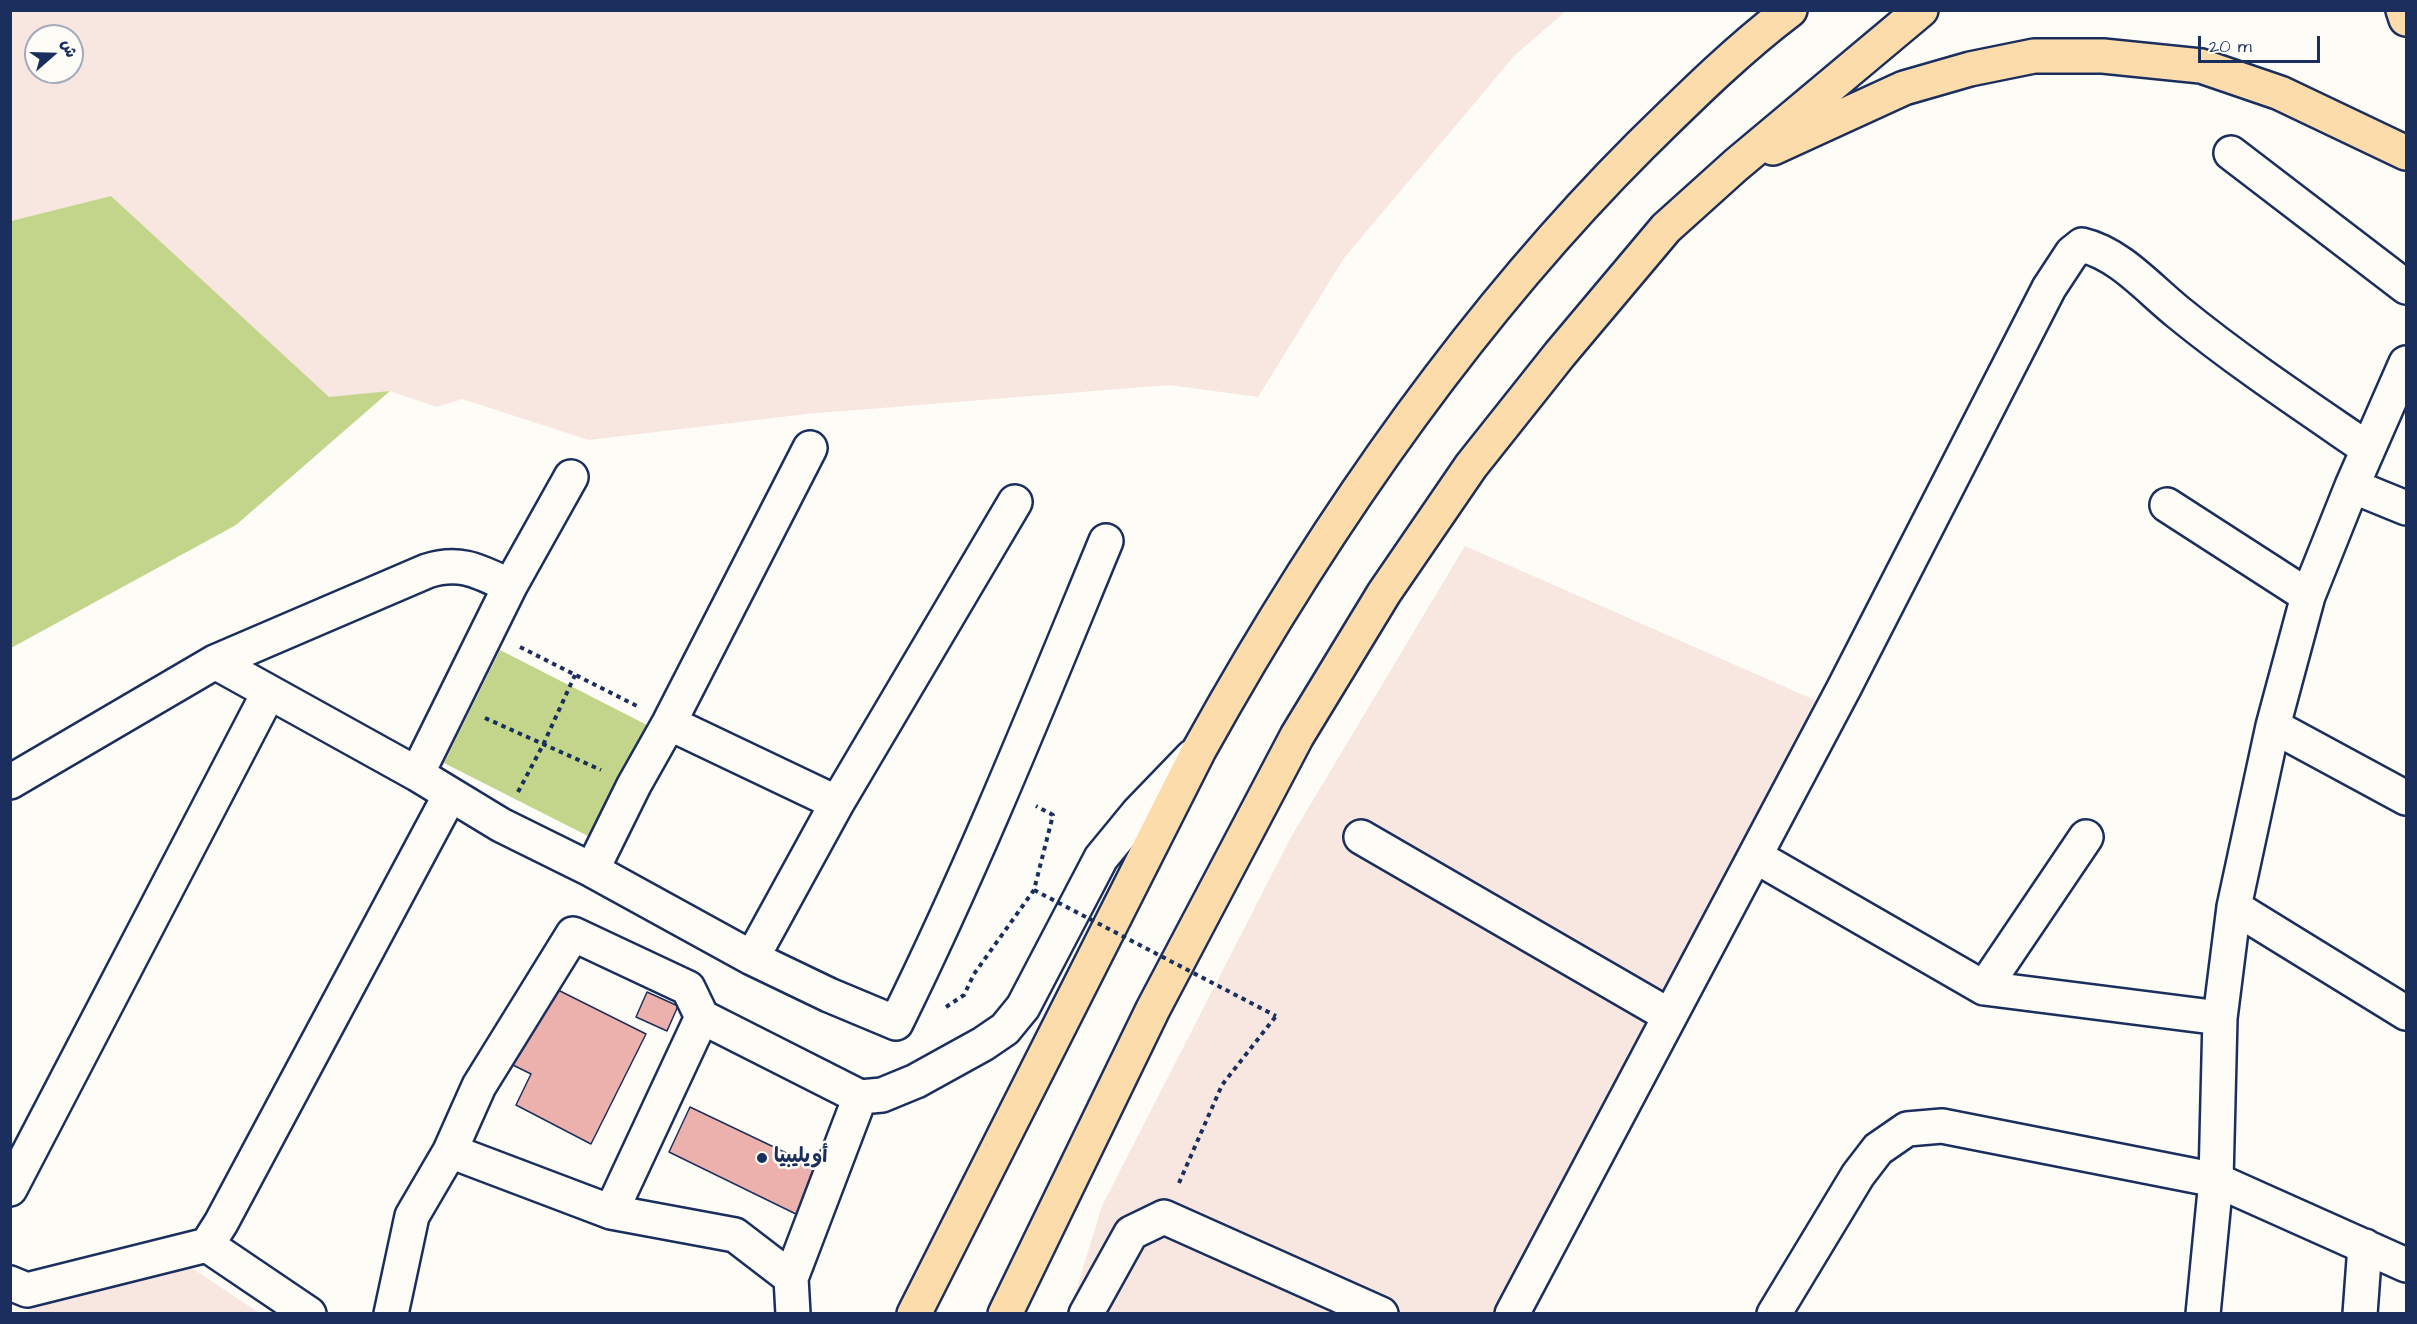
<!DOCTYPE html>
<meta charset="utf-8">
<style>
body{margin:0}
#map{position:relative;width:2417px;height:1324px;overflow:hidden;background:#fdfcf7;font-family:"Architects Daughter","Playpen Sans Arabic",sans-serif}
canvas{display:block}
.frame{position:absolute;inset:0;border:12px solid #1b2f5e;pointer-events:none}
.north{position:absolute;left:24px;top:24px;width:60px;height:60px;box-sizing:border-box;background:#fdfcf7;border:2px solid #a3aaba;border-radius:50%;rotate:70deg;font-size:16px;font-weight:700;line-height:24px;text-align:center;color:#1b2f5e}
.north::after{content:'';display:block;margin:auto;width:21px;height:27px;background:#1b2f5e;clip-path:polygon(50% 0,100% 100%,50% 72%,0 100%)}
.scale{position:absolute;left:2198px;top:36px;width:122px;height:27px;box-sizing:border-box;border:3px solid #1b2f5e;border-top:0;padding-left:8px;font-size:18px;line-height:21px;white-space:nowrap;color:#1b2f5e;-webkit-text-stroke:4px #fdfcf7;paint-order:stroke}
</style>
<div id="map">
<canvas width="2417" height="1324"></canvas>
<div class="frame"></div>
<div class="north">ش</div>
<div class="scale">20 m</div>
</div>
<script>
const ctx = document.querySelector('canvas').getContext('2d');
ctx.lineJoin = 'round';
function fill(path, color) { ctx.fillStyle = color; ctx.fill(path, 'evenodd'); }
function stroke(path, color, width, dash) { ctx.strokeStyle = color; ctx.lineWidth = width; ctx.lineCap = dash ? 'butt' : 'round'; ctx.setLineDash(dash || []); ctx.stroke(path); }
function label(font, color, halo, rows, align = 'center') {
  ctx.font = font + ' "Architects Daughter","Playpen Sans Arabic",sans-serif'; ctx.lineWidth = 5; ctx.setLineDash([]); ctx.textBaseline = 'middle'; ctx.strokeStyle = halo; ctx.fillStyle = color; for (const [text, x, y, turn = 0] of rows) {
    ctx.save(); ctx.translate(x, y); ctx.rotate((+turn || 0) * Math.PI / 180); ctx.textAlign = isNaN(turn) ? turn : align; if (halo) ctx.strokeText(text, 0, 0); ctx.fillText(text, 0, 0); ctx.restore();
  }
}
fill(new Path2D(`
 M 10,11 L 1566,11 L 1515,55 L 1344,258 L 1258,397 L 1169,385 L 806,414 L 589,440 L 462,399 L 437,407 L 390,391 L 329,398 L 111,196 L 11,221 ZM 36,36 L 72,36 L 72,72 L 36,72 Z
 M 1465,546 L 1842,712 L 1532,1313 L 1069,1314 L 1102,1206 L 1291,837 Z
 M 189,1266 L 259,1313 L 24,1314 L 89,1271 Z`), '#f8e6e1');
fill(new Path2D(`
 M 111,196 L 329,397 L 390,391 L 236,525 L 11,648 L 11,221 Z
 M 500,650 L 647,725 L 590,837 L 444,763 Z`), '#c2d58a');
const building = new Path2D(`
 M 548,985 L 646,1034 L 591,1144 L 516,1105 L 531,1074 L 509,1063 Z
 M 647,992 L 678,1006 L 667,1031 L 636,1017 Z
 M 690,1107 L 822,1170 L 800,1216 L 669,1152 Z`);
fill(building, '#edb1ad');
stroke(building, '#1b2f5e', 1.5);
const minor = new Path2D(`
 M 2231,153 L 2406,287
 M 2352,486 L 2406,508
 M 2167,505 L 2308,596
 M 215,662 L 417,774 L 501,825 L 592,870 L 752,958 L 829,995 L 896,1023 C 974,865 1039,703 1106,541
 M 669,723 L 837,803
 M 2273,726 L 2406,798
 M 417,774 L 510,586 L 571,477
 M 10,782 L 215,662 L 427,571 C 461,560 480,572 510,586
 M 1361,837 L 1670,1016
 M 1755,856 L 1984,988 L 2220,1018
 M 592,870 L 634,785 L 669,723 L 810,448
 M 2234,907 L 2406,1013
 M 752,958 L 837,803 L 1015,502
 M 1984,988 L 2086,837
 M 450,1151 L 611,1212 L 735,1235 L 791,1278
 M 10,1189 L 269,692
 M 611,1212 L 702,1017
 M 207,1245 L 309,1314
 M 10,1283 L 27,1290 L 207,1245 L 221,1223 L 450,795
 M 391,1314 L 412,1216 L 450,1151 L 479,1086 L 573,934 L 688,988 L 702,1017 L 860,1097 L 882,1095 L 916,1081 L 983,1044 L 1005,1029 L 1023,1007 L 1101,858 L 1138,813 L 1192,757
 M 793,1314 L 791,1278 L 860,1097
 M 1086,1314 L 1131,1233 L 1164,1217 L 1381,1314
 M 1512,1314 L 1844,688 L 2049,288 L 2072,253 L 2082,245 C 2120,254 2149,289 2179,313 C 2239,362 2304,405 2368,449
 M 1774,1314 L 1858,1175 L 1878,1149 L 1907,1129 L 1942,1126 L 2216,1180 L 2406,1265
 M 2203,1314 L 2216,1180 L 2220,1018 L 2234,907 L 2273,726 L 2308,596 L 2352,486 L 2406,363
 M 2360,1314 L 2365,1246`);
const highway = new Path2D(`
 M 2403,10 L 2406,19
 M 1773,148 L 1904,88 L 1970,69 L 2034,56 L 2103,56 L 2201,66 L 2280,93 L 2406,153
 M 914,1314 L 1199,750 C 1319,534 1466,320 1641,145 C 1689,98 1737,50 1790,10
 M 1005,1314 L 1153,1009 L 1297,736 L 1384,593 L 1471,466 L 1560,354 L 1666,228 L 1736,165 L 1921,10`);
stroke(minor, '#1b2f5e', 38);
stroke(highway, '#1b2f5e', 38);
stroke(new Path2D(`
 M 520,647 L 637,706
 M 485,718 L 601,770
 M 518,792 L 543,745 L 575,675
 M 946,1007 L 964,995 L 974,974 L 1034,890 L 1053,815 L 1036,806
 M 1179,1183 L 1222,1085 L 1276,1016`), '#1b2f5e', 4, [4.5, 4.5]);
stroke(minor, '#fdfcf7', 33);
stroke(highway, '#fddcac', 33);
stroke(new Path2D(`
 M 1034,890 L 1276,1016`), '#1b2f5e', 4, [4.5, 4.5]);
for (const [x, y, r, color] of [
 [762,1158,6,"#1b2f5e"]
]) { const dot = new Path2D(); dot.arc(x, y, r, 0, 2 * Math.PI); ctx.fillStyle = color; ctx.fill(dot); stroke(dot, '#fdfcf7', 2); }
label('bold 20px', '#1b2f5e', '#fdfcf7', [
 ["أويليبيا",774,1158]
], 'left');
</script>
